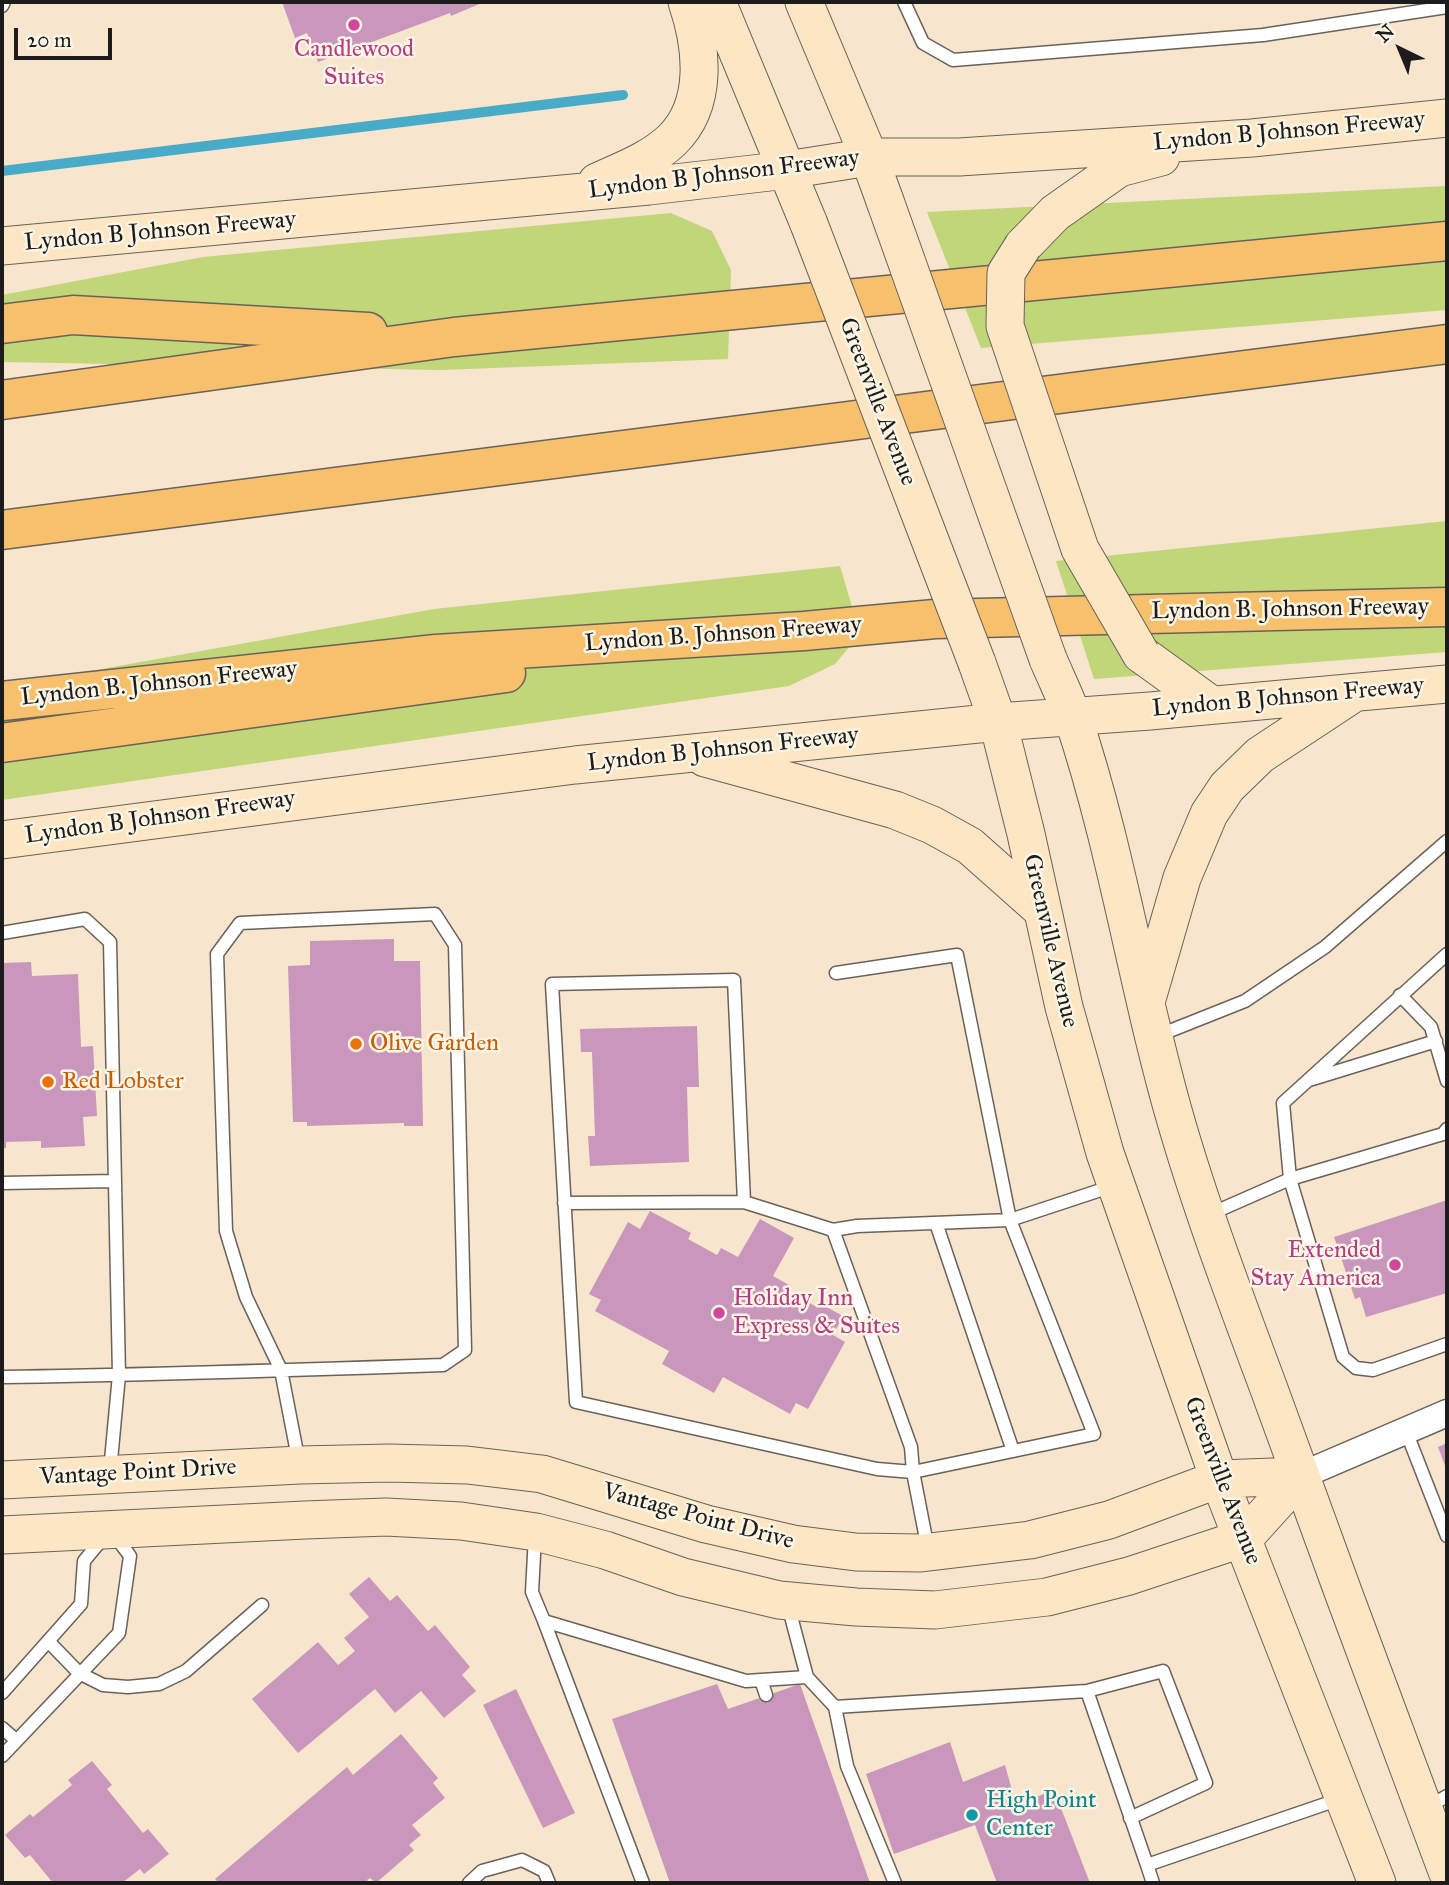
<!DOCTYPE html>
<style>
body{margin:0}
#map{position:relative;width:1449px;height:1885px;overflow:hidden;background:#f7e5cd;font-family:"IM FELL Great Primer",serif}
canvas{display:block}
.frame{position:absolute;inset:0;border:4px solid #1c1c1c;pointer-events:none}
.north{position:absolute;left:1365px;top:14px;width:70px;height:70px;-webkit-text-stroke:5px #fcf5e5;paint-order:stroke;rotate:317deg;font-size:19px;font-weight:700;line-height:28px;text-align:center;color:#1c1c1c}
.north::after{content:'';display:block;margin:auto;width:24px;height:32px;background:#1c1c1c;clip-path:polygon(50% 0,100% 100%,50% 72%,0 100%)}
.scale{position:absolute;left:14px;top:28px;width:98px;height:32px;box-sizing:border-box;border:4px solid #1c1c1c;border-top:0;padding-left:9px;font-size:21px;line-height:24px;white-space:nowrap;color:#1c1c1c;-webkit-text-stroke:5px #fcf5e5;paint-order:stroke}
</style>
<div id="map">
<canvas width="1449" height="1885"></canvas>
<div class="frame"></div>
<div class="north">N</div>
<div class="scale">20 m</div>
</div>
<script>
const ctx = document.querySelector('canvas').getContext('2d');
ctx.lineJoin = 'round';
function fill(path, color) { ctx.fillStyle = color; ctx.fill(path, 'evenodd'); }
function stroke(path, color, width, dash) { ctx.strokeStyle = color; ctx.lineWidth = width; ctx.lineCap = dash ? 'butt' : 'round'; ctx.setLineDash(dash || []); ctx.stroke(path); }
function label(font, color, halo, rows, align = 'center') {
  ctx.font = font + ' "IM FELL Great Primer",serif'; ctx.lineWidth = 5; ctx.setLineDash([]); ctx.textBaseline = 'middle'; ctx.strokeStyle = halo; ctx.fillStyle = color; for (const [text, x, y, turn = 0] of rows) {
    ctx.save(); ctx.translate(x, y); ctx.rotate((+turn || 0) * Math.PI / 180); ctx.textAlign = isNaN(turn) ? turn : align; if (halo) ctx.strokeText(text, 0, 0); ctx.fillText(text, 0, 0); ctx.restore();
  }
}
fill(new Path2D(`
 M 1447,186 L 1447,310 L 981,348 L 927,212 Z
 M 671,213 L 712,231 L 731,270 L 728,359 L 441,370 L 2,362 L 2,295 L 203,257 Z
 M 1447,521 L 1447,652 L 1094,679 L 1056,561 Z
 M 840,566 L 860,634 L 835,664 L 789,686 L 2,800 L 2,687 L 434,609 Z`), '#c1d579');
stroke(new Path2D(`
 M 2,171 L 623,95`), '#48abc7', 10);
fill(new Path2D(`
 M 282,2 L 484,2 L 451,16 L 450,13 L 318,62 L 307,33 L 295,38 Z
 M 394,939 L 394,961 L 420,961 L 423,1126 L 404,1126 L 404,1123 L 307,1126 L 307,1122 L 293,1122 L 288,966 L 310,965 L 310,941 Z
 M 31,962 L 32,976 L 78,974 L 81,1047 L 93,1046 L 97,1116 L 83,1117 L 85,1146 L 41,1148 L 41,1141 L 6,1142 L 6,1148 L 2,1148 L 2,963 Z
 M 697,1026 L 699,1087 L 687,1087 L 689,1162 L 590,1166 L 588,1136 L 595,1136 L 592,1052 L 581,1052 L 580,1029 Z
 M 1447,1200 L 1447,1293 L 1366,1317 L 1360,1297 L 1355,1299 L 1334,1237 Z
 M 650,1211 L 691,1233 L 688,1239 L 717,1255 L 721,1248 L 738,1257 L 760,1219 L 794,1238 L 773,1276 L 789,1285 L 786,1291 L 817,1307 L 819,1303 L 843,1316 L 833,1335 L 845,1342 L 808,1409 L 796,1403 L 790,1414 L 723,1377 L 714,1393 L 662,1364 L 669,1351 L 595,1311 L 601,1300 L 589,1294 L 628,1222 L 640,1229 Z
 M 1447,1443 L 1447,1471 L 1438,1447 Z
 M 369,1577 L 390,1601 L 397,1595 L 428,1631 L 435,1625 L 470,1667 L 462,1675 L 476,1691 L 444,1718 L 421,1691 L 395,1713 L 375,1689 L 298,1753 L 252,1699 L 318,1642 L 338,1665 L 355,1651 L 344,1638 L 369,1617 L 349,1594 Z
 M 717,1684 L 728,1709 L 800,1684 L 870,1883 L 670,1883 L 612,1719 Z
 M 516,1689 L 575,1813 L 543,1828 L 483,1705 Z
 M 401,1734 L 438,1778 L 433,1783 L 445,1798 L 412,1825 L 421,1835 L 409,1845 L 414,1850 L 376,1883 L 370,1878 L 367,1880 L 370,1883 L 219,1883 L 215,1879 L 347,1767 L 353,1775 Z
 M 950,1742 L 963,1782 L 1005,1765 L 1016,1805 L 1054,1790 L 1090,1883 L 997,1883 L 975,1825 L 894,1854 L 866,1774 Z
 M 92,1761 L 112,1785 L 107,1789 L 143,1833 L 148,1829 L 169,1854 L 144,1874 L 140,1869 L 122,1883 L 53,1883 L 30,1855 L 25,1858 L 5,1835 L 30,1814 L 33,1817 L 72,1785 L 68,1780 Z`), '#c997bc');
const lane = new Path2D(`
 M 904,2 L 923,43 L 953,60 L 1263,35 L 1447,7
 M 2,6 L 4,2
 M 2,933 L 85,919 L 110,942 L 119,1375 L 110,1471
 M 836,973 L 957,955 L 1010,1220 L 1094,1434 L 913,1472 L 911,1447 L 833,1230 L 744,1202 L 734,980 L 552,984 L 576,1402 L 877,1469 L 913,1472 L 928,1549
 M 1400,995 L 1431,1027 L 1447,1081
 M 1157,1036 L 1245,1001 L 1325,947 L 1447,841
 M 1309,1080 L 1436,1041
 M 1447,1129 L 1443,1134 L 1290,1179 L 1343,1357 L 1356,1368 L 1373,1370 L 1447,1344
 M 2,1183 L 115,1181
 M 564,1203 L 744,1202
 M 1208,1215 L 1290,1179 L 1283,1103 L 1447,954
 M 936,1223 L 1013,1451
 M 833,1230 L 857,1226 L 1010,1220 L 1113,1186
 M 2,1377 C 149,1375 296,1370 443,1365 L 465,1350 L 455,945 L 435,914 L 240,923 L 217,954 L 226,1231 L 246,1297 L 281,1370 L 299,1463
 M 1406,1431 L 1447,1536
 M 535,1536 L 532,1592 L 544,1621 L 746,1681 L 807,1677
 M 788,1605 L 807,1677 L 835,1707 L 1087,1691 L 1147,1865
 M 544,1621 L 643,1883
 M 48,1641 L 79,1673 L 103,1685 L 128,1687 L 159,1684 L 186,1671 L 262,1605
 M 761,1680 L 766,1695
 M 1087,1691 L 1163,1671 L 1206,1783 L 1130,1818
 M 2,1693 L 81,1604 L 84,1561 L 104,1537
 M 835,1707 L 847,1766 L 895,1883
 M 2,1728 L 16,1740
 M 2,1756 L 119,1633 L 130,1556 L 115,1536
 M 1428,1807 L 1447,1796
 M 469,1883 L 482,1871 L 522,1860 L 544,1871 L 549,1883
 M 1153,1883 L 1147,1865 L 1340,1799`);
const street = new Path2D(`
 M 1300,1476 L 1447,1413`);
const secondary = new Path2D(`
 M 717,2 L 809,224
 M 804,2 L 869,157 L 885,201
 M 597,182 C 623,170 651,160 672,140 C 709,104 702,46 687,2
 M 2,246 L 649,186 L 787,170 L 869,157 L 959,157 L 1252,138 L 1447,118
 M 1023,246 L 1055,213 L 1119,168 L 1161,157
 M 1141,654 L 1210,704
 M 1048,659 C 1056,678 1066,698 1073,718 C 1118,852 1138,993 1178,1128 C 1204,1216 1237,1303 1269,1389 C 1327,1550 1387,1711 1447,1871
 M 977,663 L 998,722 L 1026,834 L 1064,1007 L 1105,1153 L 1219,1479 L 1377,1883
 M 705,758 L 895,810 L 932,825 L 970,846 L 1041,909
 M 2,840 L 575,765 L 998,722 L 1150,711 L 1447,684
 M 1146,1002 L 1182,878 L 1209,814 L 1227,787 L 1260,755 L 1351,695
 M 2,1480 L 300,1465 L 389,1463 L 467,1465 L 542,1474 L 706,1524 L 793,1544 L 856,1552 L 921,1553 L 1030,1540 L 1109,1520 L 1219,1479 L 1300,1476
 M 2,1535 L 305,1520 L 386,1517 L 461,1521 L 536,1532 L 605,1550 L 683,1577 L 779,1600 L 856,1607 L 935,1610 L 1047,1597 L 1129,1576 L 1244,1538 L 1300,1476`);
const highway = new Path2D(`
 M 2,324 L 73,315 L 368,332
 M 2,400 L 454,337 L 1447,241
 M 2,530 L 1447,344
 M 2,701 L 436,654 L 804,631 L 935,619 L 1447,607
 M 2,743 L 506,673`);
stroke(lane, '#69625a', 15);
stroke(street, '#69625a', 29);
stroke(secondary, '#69625a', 39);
stroke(highway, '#69625a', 41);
stroke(lane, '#fff', 12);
stroke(street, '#fff', 26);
stroke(secondary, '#fce6c4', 37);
stroke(highway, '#f7c06c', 38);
const secondaryBridge = new Path2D(`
 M 885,201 L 1048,659
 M 809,224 L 977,663
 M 1023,246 L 1006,273 L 1005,326 L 1080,549 L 1141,654`);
stroke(secondaryBridge, '#69625a', 39, []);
stroke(secondaryBridge, '#fce6c4', 37);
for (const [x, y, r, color] of [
 [354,25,7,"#d1479c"],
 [356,1044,7,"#e8710a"],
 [48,1082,7,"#e8710a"],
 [1395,1265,7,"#d1479c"],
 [719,1313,7,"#d1479c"],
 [972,1815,7,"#0f9aa8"]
]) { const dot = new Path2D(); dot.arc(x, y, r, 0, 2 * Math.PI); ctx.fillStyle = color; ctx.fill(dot); stroke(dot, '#fcf5e5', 2.5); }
label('24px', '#b23c85', '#fcf5e5', [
 ["Candlewood",354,50],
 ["Suites",354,78],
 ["Extended",1381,1251,"right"],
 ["Stay America",1381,1279,"right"],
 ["Holiday Inn",733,1299,"left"],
 ["Express & Suites",733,1327,"left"]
]);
label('24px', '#1c1c1c', '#fcf5e5', [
 ["Lyndon B Johnson Freeway",1289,132,-5],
 ["Lyndon B Johnson Freeway",724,175,-7],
 ["Lyndon B Johnson Freeway",160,232,-5],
 ["Greenville Avenue",877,402,69],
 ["Lyndon B. Johnson Freeway",1290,610,-1],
 ["Lyndon B. Johnson Freeway",723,635,-4],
 ["Lyndon B. Johnson Freeway",159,684,-6],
 ["Lyndon B Johnson Freeway",1288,698,-5],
 ["Lyndon B Johnson Freeway",723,750,-6],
 ["Lyndon B Johnson Freeway",160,818,-8],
 ["Greenville Avenue",1050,941,77],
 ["Vantage Point Drive",138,1473,-3],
 ["Greenville Avenue",1222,1481,69],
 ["Vantage Point Drive",698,1517,15]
]);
label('24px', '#c56008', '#fcf5e5', [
 ["Olive Garden",370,1044],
 ["Red Lobster",62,1082]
], 'left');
label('24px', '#0d838f', '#fcf5e5', [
 ["High Point",986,1801],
 ["Center",986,1829]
], 'left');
</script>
